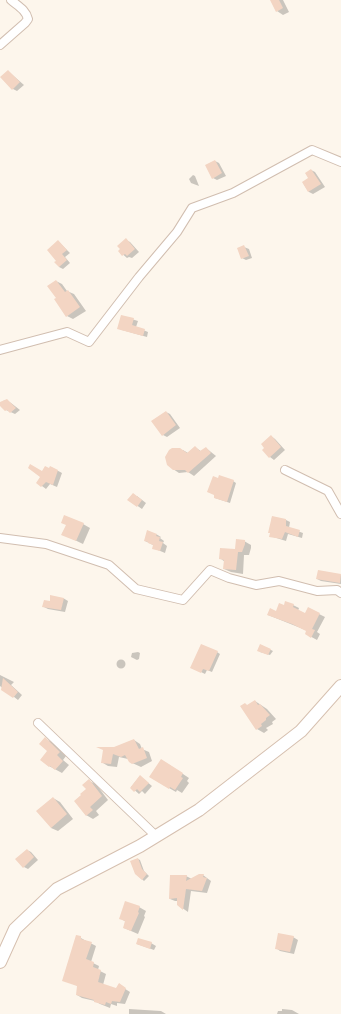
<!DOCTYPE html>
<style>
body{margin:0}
canvas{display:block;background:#fdf6ec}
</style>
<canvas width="341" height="1014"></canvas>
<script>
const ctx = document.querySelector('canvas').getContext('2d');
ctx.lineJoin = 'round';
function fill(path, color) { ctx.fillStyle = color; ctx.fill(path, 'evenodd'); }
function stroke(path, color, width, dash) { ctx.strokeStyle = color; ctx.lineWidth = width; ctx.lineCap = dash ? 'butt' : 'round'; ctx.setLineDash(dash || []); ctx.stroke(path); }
fill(new Path2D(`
 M 271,0 L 283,0 L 289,12 L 283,15 L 277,11 Z
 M 8,71 L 24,85 L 17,91 L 13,89 Z
 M 215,161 L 219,163 L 226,176 L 217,180 L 213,178 Z
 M 311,170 L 315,172 L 325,187 L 313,194 L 309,192 L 303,183 L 310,179 Z
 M 193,175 L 195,176 L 199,186 L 191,183 L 189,179 Z
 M 126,240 L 130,242 L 139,252 L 132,258 L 129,257 L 127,258 L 119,251 Z
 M 58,241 L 70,253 L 65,257 L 70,263 L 63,269 L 59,267 Z
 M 244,247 L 249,249 L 252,258 L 246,260 L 242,258 Z
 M 56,281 L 62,284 L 67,291 L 74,294 L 86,311 L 73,319 L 67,316 L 57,298 Z
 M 122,316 L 138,321 L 136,327 L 148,332 L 147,337 L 122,330 Z
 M 6,400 L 11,403 L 20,410 L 15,414 L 6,410 L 0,404 L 3,401 Z
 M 166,412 L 170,414 L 180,428 L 167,437 L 163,435 Z
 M 271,436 L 275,439 L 285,450 L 274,460 L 270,457 Z
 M 195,447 L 202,452 L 206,448 L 216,456 L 194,476 L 188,472 L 179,473 L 173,469 L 183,450 L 188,453 Z
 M 51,467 L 62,473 L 57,487 L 50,484 L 46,489 L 42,486 L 42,472 L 49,469 Z
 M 233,481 L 236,483 L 230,503 L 215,498 Z
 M 137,496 L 146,503 L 142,509 L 129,500 Z
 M 272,517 L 286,520 L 290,522 L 289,528 L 303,533 L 302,538 L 288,534 L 286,541 L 270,536 Z
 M 83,524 L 90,528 L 83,544 L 62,534 L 67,525 Z
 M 156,534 L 161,537 L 160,538 L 164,541 L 163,543 L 167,546 L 165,553 L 153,548 L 153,545 L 145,541 Z
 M 244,541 L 251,545 L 251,548 L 249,555 L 244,555 L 243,574 L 231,572 L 224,569 L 225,562 L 220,558 L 236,550 Z
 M 341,575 L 341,584 L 321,581 L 317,579 Z
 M 63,598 L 68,601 L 65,612 L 48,609 L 44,607 L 50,602 Z
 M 293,605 L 299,608 L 298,611 L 306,615 L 309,609 L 325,617 L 317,632 L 320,634 L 317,640 L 306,634 L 308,631 L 268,615 L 277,612 L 284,606 Z
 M 261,645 L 273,651 L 270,655 L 260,652 Z
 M 138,652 L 140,653 L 139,659 L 137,660 L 131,657 L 132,653 Z
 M 217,652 L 220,654 L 212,672 L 207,670 L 205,674 L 195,669 Z
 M116.5 664a4.5 4.5 0 1 1 9 0a4.5 4.5 0 1 1-9 0Z
 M 0,675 L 14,682 L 11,685 L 22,695 L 18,700 L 0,686 Z
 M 255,701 L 267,709 L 276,719 L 272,722 L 273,724 L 266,728 L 268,730 L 264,733 L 257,729 L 245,704 L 248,706 Z
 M 45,739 L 52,742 L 66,756 L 63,760 L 69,765 L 62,773 L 49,766 L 49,751 Z
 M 134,740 L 140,744 L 142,749 L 149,752 L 152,761 L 141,767 L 130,762 L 128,759 L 119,757 L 117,767 L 108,766 L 103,763 L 114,748 Z
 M 168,764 L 189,778 L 187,781 L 189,783 L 182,793 L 177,790 L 176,792 L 169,788 Z
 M 140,776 L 152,786 L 145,794 L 142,791 L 139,794 L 131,787 Z
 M 89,781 L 96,784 L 108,800 L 96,811 L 99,815 L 93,819 L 86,815 L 87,789 Z
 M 53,798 L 60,802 L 73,819 L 58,831 L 51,828 Z
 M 27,850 L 31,852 L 38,860 L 28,869 L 24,867 Z
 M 138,859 L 140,860 L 144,871 L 149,876 L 144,881 L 135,873 Z
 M 203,875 L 211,881 L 207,893 L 191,891 L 188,912 L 178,905 L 178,901 L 175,901 L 170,899 L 186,876 L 192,879 Z
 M 139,907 L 146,911 L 144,916 L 145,917 L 138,934 L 124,928 L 126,922 L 120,918 Z
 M 77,936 L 96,946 L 91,962 L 99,966 L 98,970 L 106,974 L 103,985 L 117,989 L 119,985 L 130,992 L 125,1004 L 117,1003 L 117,1006 L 111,1004 L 110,1008 L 100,1004 L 95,1001 L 82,998 L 77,995 L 78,986 L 63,980 Z
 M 293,937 L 298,940 L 294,954 L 280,951 L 276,948 Z
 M 151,943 L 156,946 L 154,950 L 137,944 Z
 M 129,1009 L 161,1011 L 166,1014 L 129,1014 Z
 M 282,1009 L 292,1010 L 299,1014 L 277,1014 L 278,1011 L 282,1011 Z`), '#0003');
fill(new Path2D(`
 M 270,0 L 279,0 L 283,8 L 276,12 Z
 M 8,70 L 20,82 L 12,90 L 0,77 Z
 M 215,160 L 222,173 L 212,179 L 205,165 Z
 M 311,169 L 321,184 L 308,192 L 302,182 L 308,178 L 305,173 Z
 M 126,238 L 135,249 L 127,256 L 125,254 L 122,256 L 118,251 L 120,249 L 117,246 Z
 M 58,240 L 67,250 L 62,254 L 67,260 L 59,267 L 54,262 L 56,261 L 47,250 Z
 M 244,245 L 249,256 L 241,259 L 237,248 Z
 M 56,280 L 65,292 L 68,290 L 80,307 L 66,317 L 54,299 L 56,298 L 47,286 Z
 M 121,315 L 134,318 L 132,325 L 145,329 L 143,336 L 117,329 Z
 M 7,399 L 16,408 L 10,413 L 7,410 L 5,411 L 0,406 L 0,402 Z
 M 166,411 L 176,425 L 162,436 L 151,421 Z
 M 271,435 L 281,447 L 269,458 L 262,450 L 264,448 L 261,444 Z
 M 195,446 L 200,451 L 206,447 L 211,453 L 188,473 L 185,470 L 173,470 L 167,465 L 165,457 L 169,450 L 172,448 L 180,448 L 187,453 Z
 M 30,464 L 42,471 L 45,466 L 49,468 L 50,466 L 58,470 L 53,485 L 46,482 L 41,487 L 36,483 L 40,477 L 28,468 Z
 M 219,475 L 234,480 L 227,502 L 214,498 L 214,495 L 207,492 L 213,476 L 218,478 Z
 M 133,493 L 142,500 L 137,507 L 127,500 Z
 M 64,515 L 84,523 L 76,541 L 61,535 L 66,525 L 61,523 Z
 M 272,516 L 286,519 L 286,526 L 300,530 L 298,537 L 285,532 L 282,539 L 269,537 L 270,533 L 268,533 Z
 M 147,530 L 157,534 L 156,536 L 160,537 L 159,541 L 163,542 L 160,551 L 152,549 L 153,545 L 148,543 L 148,542 L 144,541 Z
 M 236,539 L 245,540 L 245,544 L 242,552 L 238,552 L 236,570 L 223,569 L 224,560 L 219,559 L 220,548 L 235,549 Z
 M 318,570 L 341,574 L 340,583 L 316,579 Z
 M 50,595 L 64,598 L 61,610 L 42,607 L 44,600 L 50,601 Z
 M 285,601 L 294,604 L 293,607 L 305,613 L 308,607 L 320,613 L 312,629 L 315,630 L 311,638 L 305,634 L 306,631 L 292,624 L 267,615 L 270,608 L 276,611 L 279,603 L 284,605 Z
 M 201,644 L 218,651 L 209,671 L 203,669 L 201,673 L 190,668 Z
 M 260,644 L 271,649 L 268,655 L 257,651 Z
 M 3,678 L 18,692 L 13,698 L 1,690 Z
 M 255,700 L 258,705 L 260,704 L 270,715 L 266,718 L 266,720 L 261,724 L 262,726 L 256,730 L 240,706 L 245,703 L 247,705 Z
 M 45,737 L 60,752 L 57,755 L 63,761 L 55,770 L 50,766 L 49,767 L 40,760 L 47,751 L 39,744 Z
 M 134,739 L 139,749 L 143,747 L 147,758 L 132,764 L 129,762 L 125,755 L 121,757 L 113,754 L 111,764 L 101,763 L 103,750 L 96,747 L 114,747 Z
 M 161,759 L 183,773 L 181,777 L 183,778 L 175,790 L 170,787 L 169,789 L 149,777 Z
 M 140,775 L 149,783 L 140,792 L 137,789 L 134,792 L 130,788 Z
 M 89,779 L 102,796 L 90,807 L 93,810 L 86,816 L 74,801 L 81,795 L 80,794 L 86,789 L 82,785 Z
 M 53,797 L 67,814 L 51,828 L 36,811 Z
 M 27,849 L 34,857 L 23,868 L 15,859 Z
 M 138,858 L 142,869 L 147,874 L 142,880 L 135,874 L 130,861 Z
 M 199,874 L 204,874 L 203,877 L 207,878 L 202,891 L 186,889 L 183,910 L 177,905 L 177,898 L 169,899 L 170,875 L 187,875 L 186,881 Z
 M 125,901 L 140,906 L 138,912 L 139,913 L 131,931 L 123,928 L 125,921 L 119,919 Z
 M 278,933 L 294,936 L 290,952 L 275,949 Z
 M 76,935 L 81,936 L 81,939 L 92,942 L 86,959 L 94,962 L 93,967 L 101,970 L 98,982 L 116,988 L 119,983 L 126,988 L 120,1002 L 112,1001 L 111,1004 L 106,1002 L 105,1005 L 94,1002 L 94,1000 L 76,995 L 77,986 L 62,981 Z
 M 138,938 L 152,942 L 150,949 L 136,944 Z`), '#f3d5c3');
const street = new Path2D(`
 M 0,45 L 25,23 L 28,19 C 26,10 18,6 11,0
 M 0,350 L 67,332 L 89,342 L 139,277 L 177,232 L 192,208 L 233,193 L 312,150 L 341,162
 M 285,470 L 328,491 L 341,514
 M 0,538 L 46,544 L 109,565 L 136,589 L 183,600 L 210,570 L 229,578 L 256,585 L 279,581 L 317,591 L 337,590 L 341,593
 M 38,723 L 156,836`);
const secondary = new Path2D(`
 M 0,962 L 15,929 L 57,889 L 140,846 L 199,810 L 301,731 L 341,686`);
stroke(street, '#d1beb0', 10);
stroke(secondary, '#d6c0b0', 14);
stroke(street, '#fff', 8);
stroke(secondary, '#fff', 12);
</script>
